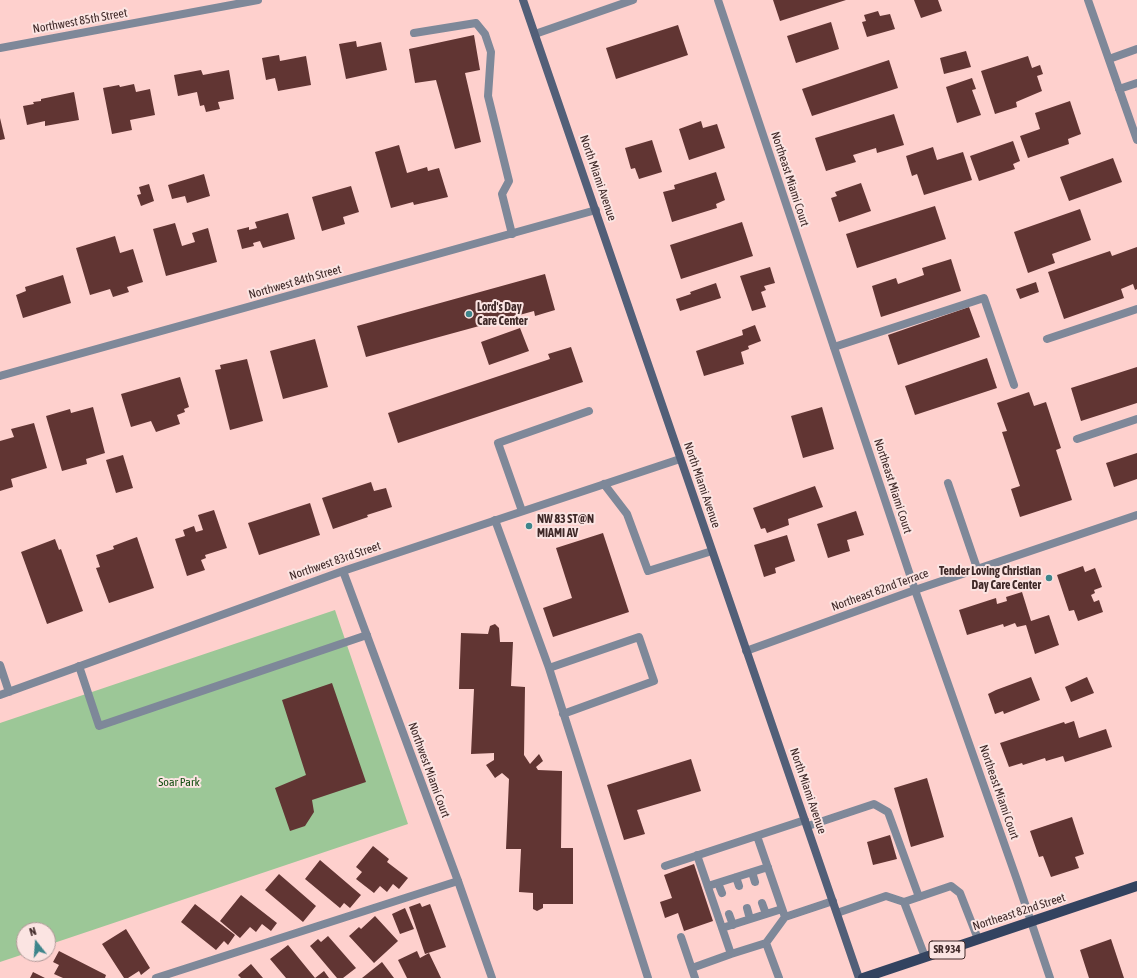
<!DOCTYPE html>
<style>
body{margin:0}
#map{position:relative;width:1137px;height:978px;overflow:hidden;background:#fed0cd;font-family:"Asap Condensed",sans-serif}
canvas{display:block}
.north{position:absolute;left:16px;top:922px;width:40px;height:40px;box-sizing:border-box;background:#fbe4e2;border:1px solid #b09998;border-radius:50%;rotate:343deg;font-size:11px;font-weight:700;line-height:16px;text-align:center;color:#3f2928}
.north::after{content:'';display:block;margin:auto;width:14px;height:18px;background:#3e858b;clip-path:polygon(50% 0,100% 100%,50% 72%,0 100%)}
</style>
<div id="map">
<canvas width="1137" height="978"></canvas>
<div class="north">N</div>
</div>
<script>
const ctx = document.querySelector('canvas').getContext('2d');
ctx.lineJoin = 'round';
function fill(path, color) { ctx.fillStyle = color; ctx.fill(path, 'evenodd'); }
function stroke(path, color, width, dash) { ctx.strokeStyle = color; ctx.lineWidth = width; ctx.lineCap = dash ? 'butt' : 'round'; ctx.setLineDash(dash || []); ctx.stroke(path); }
function label(font, color, halo, rows, align = 'center') {
  ctx.font = font + ' "Asap Condensed",sans-serif'; ctx.lineWidth = 4; ctx.setLineDash([]); ctx.textBaseline = 'middle'; ctx.strokeStyle = halo; ctx.fillStyle = color; for (const [text, x, y, turn = 0] of rows) {
    ctx.save(); ctx.translate(x, y); ctx.rotate((+turn || 0) * Math.PI / 180); ctx.textAlign = isNaN(turn) ? turn : align; if (halo) ctx.strokeText(text, 0, 0); ctx.fillText(text, 0, 0); ctx.restore();
  }
}
fill(new Path2D(`
 M 335,610 L 408,824 L 48,945 L 48,930 L 24,930 L 24,954 L 0,962 L 0,723 Z`), '#9cc797');
fill(new Path2D(`
 M 773,0 L 846,0 L 780,21 Z
 M 914,0 L 938,0 L 942,11 L 921,18 Z
 M 878,11 L 880,16 L 890,14 L 895,29 L 867,37 L 862,22 L 866,21 L 864,15 Z
 M 831,22 L 839,49 L 796,63 L 787,36 Z
 M 678,25 L 688,55 L 616,79 L 606,48 Z
 M 474,35 L 480,70 L 465,73 L 481,142 L 455,149 L 436,80 L 415,83 L 409,49 Z
 M 356,41 L 357,47 L 381,42 L 387,70 L 346,79 L 339,44 Z
 M 966,51 L 971,67 L 944,74 L 940,58 Z
 M 279,55 L 280,61 L 306,56 L 311,85 L 278,91 L 275,78 L 266,80 L 262,58 Z
 M 1028,56 L 1032,68 L 1040,65 L 1043,74 L 1037,76 L 1042,91 L 1016,102 L 1017,107 L 995,114 L 981,71 Z
 M 889,60 L 898,88 L 812,116 L 802,89 Z
 M 201,70 L 203,75 L 229,70 L 234,99 L 218,102 L 220,109 L 206,112 L 204,105 L 200,106 L 197,92 L 178,96 L 174,75 Z
 M 972,78 L 976,89 L 972,90 L 981,115 L 957,123 L 946,87 Z
 M 134,84 L 136,92 L 150,89 L 155,115 L 130,120 L 132,130 L 112,134 L 103,88 L 119,85 L 120,87 Z
 M 74,92 L 79,120 L 45,126 L 45,121 L 27,125 L 23,106 L 34,104 L 33,102 L 41,101 L 41,99 Z
 M 1070,101 L 1081,134 L 1068,139 L 1069,144 L 1028,158 L 1020,136 L 1040,129 L 1035,113 Z
 M 894,114 L 904,145 L 877,153 L 876,148 L 853,155 L 856,162 L 826,171 L 815,138 Z
 M 0,118 L 5,139 L 0,140 Z
 M 701,121 L 703,128 L 717,124 L 725,148 L 689,160 L 679,129 Z
 M 652,140 L 662,172 L 639,179 L 635,168 L 631,169 L 625,148 Z
 M 1013,141 L 1020,161 L 1013,164 L 1015,169 L 979,181 L 970,156 Z
 M 399,145 L 407,173 L 427,167 L 428,171 L 439,168 L 448,197 L 414,205 L 413,202 L 391,208 L 375,152 Z
 M 933,147 L 937,160 L 963,152 L 972,180 L 924,195 L 917,174 L 912,176 L 906,156 Z
 M 1113,158 L 1122,182 L 1069,201 L 1060,177 Z
 M 716,172 L 725,200 L 716,204 L 717,208 L 672,222 L 663,192 L 675,189 L 674,185 Z
 M 204,174 L 210,196 L 187,203 L 185,196 L 172,199 L 168,185 Z
 M 861,183 L 871,211 L 839,222 L 831,198 L 837,196 L 835,192 Z
 M 149,184 L 154,201 L 141,206 L 137,195 L 141,194 L 139,187 Z
 M 351,186 L 359,212 L 343,217 L 345,224 L 322,231 L 312,197 Z
 M 935,206 L 946,239 L 857,268 L 846,234 Z
 M 1080,209 L 1091,240 L 1052,254 L 1055,263 L 1028,273 L 1014,232 Z
 M 288,213 L 295,239 L 263,248 L 260,241 L 253,243 L 254,246 L 242,249 L 237,230 L 249,227 L 249,230 L 257,228 L 255,222 Z
 M 742,222 L 753,256 L 681,279 L 670,245 Z
 M 175,223 L 182,246 L 195,242 L 192,233 L 208,228 L 217,262 L 166,276 L 153,229 Z
 M 115,236 L 120,253 L 133,249 L 143,282 L 127,287 L 129,292 L 113,297 L 110,289 L 90,295 L 76,248 Z
 M 1137,247 L 1137,289 L 1135,290 L 1133,284 L 1121,289 L 1124,298 L 1064,319 L 1048,272 L 1110,251 L 1112,256 Z
 M 951,259 L 961,291 L 881,317 L 872,286 L 896,278 L 898,284 L 924,275 L 922,268 Z
 M 770,267 L 775,283 L 764,286 L 766,290 L 761,292 L 766,307 L 752,311 L 740,276 Z
 M 545,274 L 555,310 L 535,316 L 534,311 L 366,357 L 357,326 Z
 M 63,275 L 71,303 L 23,318 L 16,295 L 26,291 L 25,287 Z
 M 1036,282 L 1039,292 L 1020,299 L 1016,289 Z
 M 716,283 L 721,298 L 680,311 L 676,299 L 691,294 L 690,292 Z
 M 969,307 L 980,337 L 898,365 L 888,335 Z
 M 755,325 L 761,341 L 748,346 L 749,349 L 741,352 L 744,364 L 704,376 L 696,351 L 743,335 L 742,330 Z
 M 520,328 L 529,351 L 489,365 L 481,342 Z
 M 315,339 L 328,387 L 283,399 L 270,351 Z
 M 571,347 L 583,382 L 398,443 L 388,413 L 550,359 L 548,354 Z
 M 987,358 L 997,388 L 915,415 L 905,386 Z
 M 247,359 L 263,421 L 230,430 L 215,370 L 221,369 L 220,365 Z
 M 1137,367 L 1137,403 L 1081,421 L 1071,388 Z
 M 180,377 L 189,407 L 184,409 L 185,412 L 177,415 L 180,424 L 156,432 L 151,421 L 131,427 L 121,394 Z
 M 1029,392 L 1034,406 L 1046,402 L 1061,448 L 1056,450 L 1072,500 L 1020,517 L 1011,489 L 1020,486 L 1002,432 L 1007,431 L 997,403 Z
 M 93,407 L 105,453 L 86,459 L 87,464 L 62,471 L 46,416 L 70,409 L 71,413 Z
 M 822,407 L 834,449 L 803,458 L 791,416 Z
 M 34,423 L 47,468 L 11,479 L 13,487 L 0,491 L 0,441 L 14,437 L 11,429 Z
 M 1137,453 L 1137,479 L 1114,487 L 1106,463 Z
 M 123,455 L 133,488 L 116,493 L 106,460 Z
 M 371,482 L 374,491 L 386,488 L 392,507 L 367,515 L 368,517 L 333,529 L 322,498 Z
 M 815,486 L 823,507 L 788,519 L 789,525 L 767,533 L 765,528 L 761,529 L 753,508 Z
 M 310,503 L 320,535 L 259,555 L 248,523 Z
 M 214,510 L 227,548 L 205,555 L 206,558 L 201,560 L 205,570 L 187,576 L 175,539 L 185,536 L 183,530 L 194,526 L 196,532 L 203,530 L 198,515 Z
 M 856,511 L 864,535 L 847,540 L 850,551 L 828,558 L 817,524 Z
 M 603,533 L 629,612 L 553,637 L 543,608 L 572,598 L 556,548 Z
 M 787,535 L 795,561 L 775,568 L 776,573 L 764,577 L 754,545 Z
 M 137,537 L 154,588 L 109,603 L 96,568 L 100,567 L 96,555 L 114,549 L 113,546 Z
 M 55,539 L 59,550 L 61,549 L 83,611 L 47,624 L 21,552 Z
 M 1083,566 L 1085,572 L 1095,568 L 1102,587 L 1094,590 L 1095,593 L 1091,595 L 1094,602 L 1099,600 L 1103,612 L 1078,621 L 1074,610 L 1069,611 L 1057,575 Z
 M 1022,592 L 1031,621 L 1049,615 L 1059,645 L 1035,654 L 1026,625 L 1017,627 L 1015,623 L 1004,627 L 1003,624 L 967,635 L 959,610 L 996,598 L 997,604 L 1007,601 L 1006,597 Z
 M 495,624 L 499,628 L 500,642 L 513,642 L 511,686 L 525,687 L 524,755 L 530,764 L 539,754 L 543,761 L 536,767 L 538,770 L 562,771 L 561,848 L 573,848 L 573,904 L 543,904 L 543,908 L 537,911 L 533,909 L 533,893 L 519,892 L 521,849 L 506,849 L 509,779 L 502,773 L 495,778 L 486,765 L 494,760 L 494,753 L 471,754 L 474,689 L 459,689 L 461,633 L 488,634 L 490,626 Z
 M 1031,677 L 1040,700 L 1004,714 L 1003,711 L 995,714 L 988,694 L 996,690 Z
 M 1087,677 L 1094,693 L 1071,702 L 1065,687 Z
 M 332,683 L 366,782 L 312,800 L 314,812 L 305,826 L 290,831 L 275,788 L 306,775 L 282,700 Z
 M 1074,721 L 1079,738 L 1106,729 L 1112,747 L 1065,762 L 1063,756 L 1046,761 L 1045,758 L 1023,765 L 1022,763 L 1009,767 L 1000,743 L 1064,722 L 1065,724 Z
 M 691,759 L 701,791 L 637,810 L 645,834 L 624,840 L 607,785 Z
 M 927,778 L 944,837 L 911,847 L 894,788 Z
 M 1072,817 L 1084,854 L 1075,857 L 1079,868 L 1051,877 L 1043,856 L 1039,857 L 1030,831 Z
 M 890,835 L 897,859 L 873,865 L 867,842 Z
 M 373,846 L 389,859 L 387,862 L 408,878 L 399,889 L 393,884 L 387,892 L 380,886 L 374,893 L 356,879 L 362,872 L 356,867 Z
 M 320,860 L 361,895 L 350,908 L 344,903 L 340,908 L 305,879 Z
 M 694,864 L 713,921 L 684,931 L 678,913 L 665,918 L 660,902 L 672,898 L 664,875 Z
 M 279,874 L 316,906 L 303,922 L 265,890 Z
 M 241,895 L 277,923 L 271,931 L 262,924 L 256,932 L 250,927 L 240,938 L 220,921 Z
 M 420,903 L 422,907 L 430,904 L 446,947 L 425,954 L 409,907 Z
 M 195,904 L 235,935 L 228,945 L 224,941 L 216,950 L 181,922 Z
 M 405,908 L 414,929 L 400,934 L 392,914 Z
 M 375,916 L 398,941 L 374,963 L 349,936 L 359,927 L 361,929 Z
 M 126,929 L 150,968 L 141,975 L 139,971 L 128,978 L 124,978 L 102,944 Z
 M 328,936 L 356,968 L 343,978 L 337,978 L 310,946 L 318,939 L 321,942 Z
 M 1111,939 L 1124,978 L 1089,978 L 1080,950 Z
 M 288,945 L 315,978 L 324,971 L 329,978 L 286,978 L 270,959 Z
 M 59,951 L 106,975 L 105,978 L 63,978 L 54,974 L 59,965 L 53,962 Z
 M 417,951 L 420,958 L 429,953 L 441,978 L 407,978 L 398,960 Z
 M 382,962 L 394,978 L 362,978 Z
 M 251,964 L 263,978 L 241,978 L 238,975 Z
 M 33,972 L 45,978 L 30,978 Z`), '#613533');
stroke(new Path2D(`
 M 414,33 L 476,23 L 485,34 L 491,52 L 488,96 L 509,181 L 502,194 L 512,234
 M 1109,59 L 1137,49
 M 1119,89 L 1137,83
 M 1047,339 L 1137,309
 M 834,347 L 984,298 L 1014,385
 M 1077,439 L 1137,419
 M 948,483 L 977,568
 M 604,484 L 627,514 L 648,571 L 712,551
 M 522,511 L 498,443 L 589,411
 M 495,520 L 549,668 L 648,978
 M 79,666 L 99,726 L 367,635
 M 549,668 L 639,637 L 654,681 L 563,714
 M 808,826 L 874,804 L 888,812 L 919,897
 M 757,836 L 785,917
 M 665,866 L 805,820
 M 752,872 L 755,882
 M 736,877 L 739,886
 M 718,883 L 722,893
 M 708,886 L 768,867
 M 904,902 L 951,886 L 960,893 L 978,939
 M 762,903 L 766,914
 M 747,908 L 750,919
 M 837,913 L 886,896 L 904,902 L 925,957
 M 729,914 L 733,925
 M 722,928 L 782,909
 M 681,937 L 695,978
 M 731,954 L 766,943
 M 692,968 L 731,954 L 697,855
 M 156,978 L 458,881
 M 779,978 L 766,943 L 785,917 L 833,901`), '#7e8899', 8);
stroke(new Path2D(`
 M 718,0 L 915,590 L 1017,880 L 1050,978
 M 1088,0 L 1137,140
 M 535,34 L 633,0
 M 0,48 L 258,0
 M 0,376 L 596,210
 M 343,571 L 458,881 L 492,978
 M 746,651 L 915,590 L 1137,515
 M 0,665 L 9,692
 M 0,695 L 343,571 L 680,459`), '#7e8899', 8);
stroke(new Path2D(`
 M 523,0 L 859,978`), '#525f78', 8);
stroke(new Path2D(`
 M 863,978 L 1137,886`), '#334360', 10);
for (const [x, y, r, color] of [
 [469,314,4,"#3e858b"],
 [529,526,4,"#3e858b"],
 [1049,578,4,"#3e858b"]
]) { const dot = new Path2D(); dot.arc(x, y, r, 0, 2 * Math.PI); ctx.fillStyle = color; ctx.fill(dot); stroke(dot, '#fbe4e2', 1.5); }
for (const [x, y, w] of [
 [947,950,36]
]) { const box = new Path2D(); box.roundRect(x - w / 2, y - 9, w, 18, 3); ctx.fillStyle = '#fbe4e2'; ctx.fill(box); stroke(box, '#3f2928', 1); }
label('bold 11px', '#3f2928', null, [
 ["SR 934",947,950]
]);
label('12px', '#3f2928', '#fbe4e2', [
 ["Northwest 85th Street",80,21,-10],
 ["North Miami Avenue",598,178,71],
 ["Northeast Miami Court",790,179,72],
 ["Northwest 84th Street",295,282,-16],
 ["North Miami Avenue",702,485,71],
 ["Northeast Miami Court",893,486,72],
 ["Northwest 83rd Street",335,561,-19],
 ["Northeast 82nd Terrace",880,590,-20],
 ["Northwest Miami Court",429,770,70],
 ["North Miami Avenue",808,791,71],
 ["Northeast Miami Court",999,792,71],
 ["Northeast 82nd Street",1019,912,-18]
]);
label('bold 12px', '#3f2928', '#fbe4e2', [
 ["Lord's Day",477,307],
 ["Care Center",477,321],
 ["NW 83 ST@N",537,519],
 ["MIAMI AV",537,533],
 ["Tender Loving Christian",1041,571,"right"],
 ["Day Care Center",1041,585,"right"]
], 'left');
label('12px', '#164f13', '#fbe4e2', [
 ["Soar Park",179,782]
]);
</script>
